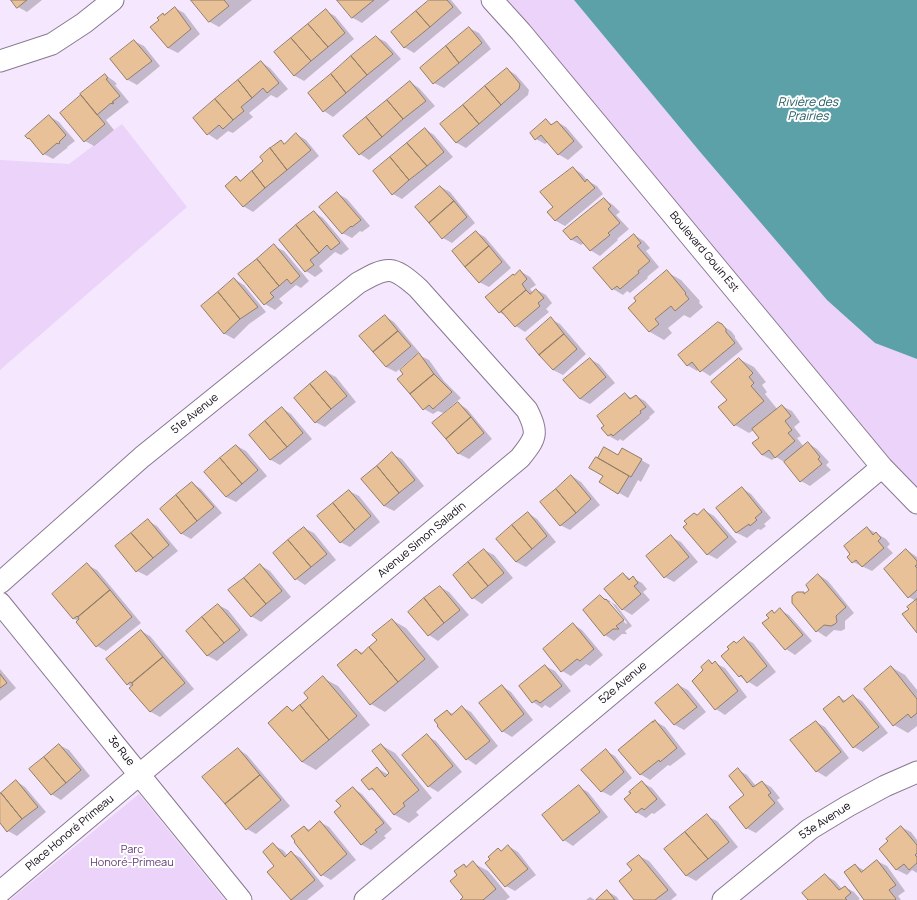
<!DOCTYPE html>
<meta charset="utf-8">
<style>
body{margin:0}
canvas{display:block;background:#f5e7fd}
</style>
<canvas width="917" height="900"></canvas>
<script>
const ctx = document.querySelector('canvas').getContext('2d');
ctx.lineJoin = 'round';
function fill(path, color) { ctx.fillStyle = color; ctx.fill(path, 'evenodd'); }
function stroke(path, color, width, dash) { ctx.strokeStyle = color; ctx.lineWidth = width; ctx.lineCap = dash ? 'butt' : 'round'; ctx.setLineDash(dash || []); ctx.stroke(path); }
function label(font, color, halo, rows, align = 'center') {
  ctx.font = font + ' Manrope,sans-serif'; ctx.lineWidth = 4; ctx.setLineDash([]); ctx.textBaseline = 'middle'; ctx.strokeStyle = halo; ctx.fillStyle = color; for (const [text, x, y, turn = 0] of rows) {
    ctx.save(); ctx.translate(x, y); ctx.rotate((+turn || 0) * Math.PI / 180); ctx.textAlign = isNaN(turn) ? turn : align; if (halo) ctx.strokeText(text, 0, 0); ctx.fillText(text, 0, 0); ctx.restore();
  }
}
fill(new Path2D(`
 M 486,0 L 574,0 L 701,153 L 875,343 L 917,359 L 917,503 Z
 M 122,124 L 187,207 L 0,370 L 0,160 L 69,164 Z
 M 139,794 L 225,900 L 11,900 L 11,899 Z`), '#ecd3f9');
fill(new Path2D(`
 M 574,0 L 917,0 L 917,359 L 875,343 L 827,300 L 701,153 Z`), '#5ca0a8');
fill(new Path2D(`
 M 12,0 L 42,0 L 27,12 L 18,7 Z
 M 192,0 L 252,0 L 219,27 L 210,22 Z
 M 338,0 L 390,0 L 362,23 L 353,18 Z
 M 431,0 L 451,0 L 462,13 L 414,53 L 404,47 Z
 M 175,8 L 184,13 L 200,34 L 178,53 L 168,48 Z
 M 326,11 L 335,16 L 354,39 L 304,81 L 295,76 L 276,52 Z
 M 469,28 L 479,33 L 491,49 L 444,88 L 434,83 Z
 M 376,37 L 386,42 L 401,59 L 333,117 L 324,111 Z
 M 134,41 L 144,46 L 160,66 L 137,85 L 128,80 L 111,60 Z
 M 261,62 L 270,68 L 288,89 L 277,98 L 271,95 L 249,113 L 253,117 L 233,133 L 228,131 L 217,140 L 208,134 L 194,118 Z
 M 507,69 L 516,75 L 529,90 L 528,95 L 466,148 L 457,143 L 442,124 Z
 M 105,75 L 114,81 L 117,84 L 115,85 L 129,102 L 106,120 L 114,130 L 94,146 L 85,141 Z
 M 410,82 L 419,88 L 435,106 L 369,160 L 360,154 Z
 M 49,116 L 59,122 L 75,141 L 67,147 L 68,149 L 67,148 L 53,159 L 44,154 L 33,141 L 26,136 Z
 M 546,121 L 553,125 L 557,122 L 566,127 L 583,147 L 568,160 L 558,154 L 548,142 L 545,144 L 536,139 Z
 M 425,129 L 434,135 L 453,157 L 402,199 L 393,194 Z
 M 296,134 L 306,140 L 319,156 L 253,212 L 243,206 L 237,178 L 242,181 L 264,162 L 281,141 L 285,144 Z
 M 573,168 L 582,174 L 588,181 L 597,186 L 603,194 L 565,226 L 556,221 L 555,207 Z
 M 441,187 L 450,192 L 475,223 L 452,243 L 443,238 Z
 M 337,193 L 347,199 L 370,226 L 362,232 L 360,231 L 352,238 L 342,233 Z
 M 604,199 L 613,205 L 620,212 L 616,215 L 629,229 L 617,239 L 618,240 L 600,256 L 590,250 L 584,243 L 581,245 L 572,240 L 564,231 Z
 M 314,212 L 323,218 L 349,249 L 341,255 L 335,252 L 319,266 L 323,271 L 315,277 L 306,271 L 280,240 Z
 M 476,232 L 485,237 L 511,268 L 489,287 L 479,282 Z
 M 634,235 L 644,241 L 650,248 L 646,251 L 659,267 L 647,277 L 648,278 L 630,293 L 627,291 L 623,295 L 613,289 L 594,268 Z
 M 274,246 L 284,251 L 309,281 L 301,288 L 296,285 L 279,299 L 283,303 L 275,310 L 265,304 L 240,274 Z
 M 520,271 L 530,277 L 536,285 L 530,289 L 533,293 L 537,290 L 546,295 L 552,303 L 546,309 L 549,312 L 525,332 L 516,326 L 508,317 L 499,312 Z
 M 667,272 L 681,280 L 700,301 L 699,303 L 703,307 L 690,318 L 684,315 L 668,328 L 672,333 L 664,340 L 650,332 L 629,308 Z
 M 234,279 L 244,285 L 266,312 L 249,324 L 234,339 L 225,334 L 202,306 Z
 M 385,316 L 394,322 L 419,352 L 396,372 L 386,367 Z
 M 551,319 L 560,324 L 586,354 L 563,375 L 553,370 Z
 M 718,323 L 731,331 L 735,336 L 735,338 L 743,349 L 710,376 L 699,369 L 697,371 L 687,365 Z
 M 419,355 L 429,360 L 444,381 L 461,398 L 443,413 L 438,411 L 433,414 L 424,409 L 405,374 Z
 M 590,359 L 599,364 L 615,383 L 590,404 L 580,399 Z
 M 739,359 L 754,367 L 766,382 L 762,385 L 767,392 L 765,394 L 778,410 L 782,406 L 792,411 L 800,422 L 794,427 L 801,436 L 797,438 L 804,447 L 808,443 L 817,449 L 829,462 L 826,465 L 831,470 L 810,486 L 801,481 L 786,463 L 776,457 L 772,460 L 762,455 L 760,438 L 754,430 L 749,433 L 735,425 L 720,407 L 728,401 Z
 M 326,372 L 336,377 L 356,402 L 325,427 L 315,422 Z
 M 625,394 L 633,399 L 636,396 L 645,401 L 655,412 L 649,417 L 650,418 L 623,441 L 620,439 L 618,441 L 609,436 Z
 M 458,403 L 467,409 L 492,439 L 469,459 L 459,454 L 434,423 Z
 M 282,408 L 291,414 L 312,439 L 280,465 L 271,460 L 250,435 Z
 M 237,446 L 246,451 L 267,476 L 236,502 L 226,497 Z
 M 605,449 L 618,457 L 622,449 L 650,465 L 641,482 L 638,480 L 628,498 L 600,482 L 604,475 L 599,459 Z
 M 392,454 L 402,459 L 424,486 L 394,511 L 384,506 Z
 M 572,476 L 581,482 L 600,505 L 570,530 L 560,525 Z
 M 192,483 L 201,489 L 222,513 L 191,539 L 182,534 L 161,509 Z
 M 742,488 L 751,494 L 771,518 L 764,524 L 766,526 L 761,530 L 758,529 L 747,538 L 737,533 L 717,508 Z
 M 349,491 L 359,496 L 380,522 L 350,547 L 340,542 Z
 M 704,510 L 714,516 L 737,542 L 717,559 L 707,554 L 698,516 Z
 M 528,513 L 537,519 L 556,542 L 526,567 L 516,562 L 497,539 Z
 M 148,521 L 157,526 L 178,551 L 147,576 L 137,571 Z
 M 304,528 L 314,533 L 336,560 L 305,585 L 296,579 Z
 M 867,528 L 886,539 L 890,544 L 887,547 L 893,553 L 872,571 L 853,562 Z
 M 671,537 L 681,542 L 698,562 L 674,582 L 665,577 Z
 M 484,550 L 494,555 L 513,578 L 482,604 L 473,598 L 454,575 Z
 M 907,550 L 917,557 L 917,631 L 910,609 L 916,601 L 909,597 Z
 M 87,565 L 97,570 L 141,623 L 106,651 L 97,646 L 78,621 L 74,619 L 53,594 Z
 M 260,565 L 270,571 L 291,597 L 261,622 L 251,616 Z
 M 623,574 L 631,579 L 633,578 L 642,583 L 647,589 L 643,592 L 650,600 L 632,615 L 622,609 Z
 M 819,575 L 828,581 L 854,613 L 845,621 L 845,629 L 841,631 L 834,630 L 826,637 L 817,631 L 793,603 L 803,593 L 805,594 L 810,590 Z
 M 440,587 L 449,592 L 469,615 L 438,641 L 429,635 L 410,612 Z
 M 600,596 L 610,601 L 611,602 L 608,602 L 626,624 L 627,623 L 611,602 L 616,605 L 632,626 L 625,631 L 627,634 L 622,634 L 614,641 L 605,635 Z
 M 218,605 L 228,610 L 248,635 L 217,661 L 208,656 L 187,631 Z
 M 780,610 L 789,615 L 812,641 L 795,655 L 786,649 L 763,624 L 770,618 L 772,612 L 775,614 Z
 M 392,620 L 406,628 L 439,667 L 385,712 L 371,704 L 357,650 L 363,653 L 378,641 Z
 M 573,624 L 582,630 L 603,655 L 590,666 L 586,664 L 571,676 L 562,671 Z
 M 141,631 L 150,636 L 194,689 L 160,717 L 151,712 L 131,688 L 132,687 L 127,684 Z
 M 744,638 L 753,643 L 776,672 L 757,687 L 739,676 L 731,649 L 734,642 L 737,643 Z
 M 709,661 L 714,664 L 715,663 L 725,668 L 747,697 L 725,715 L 716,709 L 704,670 Z
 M 545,666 L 555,671 L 571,691 L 550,708 L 545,705 L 542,708 L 533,702 L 521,686 Z
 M 891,667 L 905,675 L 917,690 L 917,726 L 908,733 L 894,725 Z
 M 0,669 L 16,688 L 0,701 Z
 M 323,678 L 338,686 L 370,725 L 316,770 L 302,762 L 288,707 L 294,711 L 309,698 Z
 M 678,685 L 688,690 L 706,712 L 684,730 L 675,725 L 657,703 Z
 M 502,686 L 511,692 L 533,720 L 512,737 L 502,731 Z
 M 853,696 L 862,701 L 888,733 L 863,752 L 854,747 L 839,697 L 846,701 Z
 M 462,707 L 471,712 L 498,746 L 476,765 L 467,759 L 447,711 L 453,714 Z
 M 655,721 L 665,727 L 686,754 L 670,766 L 668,765 L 650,780 L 640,774 L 653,722 Z
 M 816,722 L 825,727 L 849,758 L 826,777 L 816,771 Z
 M 427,736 L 436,741 L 462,772 L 438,792 L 428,786 Z
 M 59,745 L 69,750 L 90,776 L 61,800 L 51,794 Z
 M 381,745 L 395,753 L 432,798 L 416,812 L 419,815 L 409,823 L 395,815 L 377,793 L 370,789 L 377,768 L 389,775 L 391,774 Z
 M 238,749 L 247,755 L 290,806 L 256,834 L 247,829 Z
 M 606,751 L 615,756 L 632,778 L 611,796 L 601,791 Z
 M 738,770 L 747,775 L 756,786 L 762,782 L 771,787 L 780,798 L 777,800 L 784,809 L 756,833 L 746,828 L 745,795 Z
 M 16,781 L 25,787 L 46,812 L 17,836 L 8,831 L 0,821 L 0,795 Z
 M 643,783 L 652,788 L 666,805 L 654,814 L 652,813 L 646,818 L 636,812 L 632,794 Z
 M 579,787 L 588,792 L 608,817 L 573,846 L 564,840 Z
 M 353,788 L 362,794 L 392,829 L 384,836 L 386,838 L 371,850 L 362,845 L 335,813 L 343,806 Z
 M 707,816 L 717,821 L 738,847 L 696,881 L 687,876 L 665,849 Z
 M 320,822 L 329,827 L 356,860 L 331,880 L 322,875 L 304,827 L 310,830 Z
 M 901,827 L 911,832 L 917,840 L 917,873 L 912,870 L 907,875 L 897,870 L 880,849 L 889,841 Z
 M 273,845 L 283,850 L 288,856 L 292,853 L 301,858 L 324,886 L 307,900 L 291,900 L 276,866 Z
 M 508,846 L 518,852 L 536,875 L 515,891 L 506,886 L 498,849 L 502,851 Z
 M 639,856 L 649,861 L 677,895 L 671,900 L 636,900 Z
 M 877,861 L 887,866 L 905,891 L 898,896 L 901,900 L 865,900 L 851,881 L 852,881 L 855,865 L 865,871 Z
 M 473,863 L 488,871 L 510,897 L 506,900 L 461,900 L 464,897 L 459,875 L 464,865 L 468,867 Z
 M 825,875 L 835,881 L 842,889 L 845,887 L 854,892 L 860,899 L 858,900 L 809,900 Z
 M 607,891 L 617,897 L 619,900 L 597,900 Z
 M 590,897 L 595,900 L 586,900 Z`), '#0003');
const building = new Path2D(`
 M 11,0 L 27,0 L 17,8 Z
 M 191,0 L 224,0 L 229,6 L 209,22 Z
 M 337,0 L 374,0 L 352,18 Z
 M 429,0 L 447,0 L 453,7 L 430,27 L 416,11 Z
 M 175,7 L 191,29 L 168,48 L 150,27 L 159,20 L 157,18 L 163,13 L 164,15 Z
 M 326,9 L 345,33 L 328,47 L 308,24 Z
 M 416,11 L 430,27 L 404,48 L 391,32 Z
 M 308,24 L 328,47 L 311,61 L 291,38 Z
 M 469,27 L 482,43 L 459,63 L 446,46 Z
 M 376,36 L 393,54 L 367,75 L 351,56 Z
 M 291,38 L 311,61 L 294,76 L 274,52 Z
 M 134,40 L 152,61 L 127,80 L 110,59 Z
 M 446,46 L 459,63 L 433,84 L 420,68 Z
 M 351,56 L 367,75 L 346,93 L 331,74 Z
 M 261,61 L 279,83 L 267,93 L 263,88 L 252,98 L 238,80 Z
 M 507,68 L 520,84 L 519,89 L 501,105 L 485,86 Z
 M 105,74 L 108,78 L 106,79 L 120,96 L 112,102 L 114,103 L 112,104 L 111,103 L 97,115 L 80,94 Z
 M 331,74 L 346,93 L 323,112 L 308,93 Z
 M 238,80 L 252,98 L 241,107 L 244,111 L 233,120 L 215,99 Z
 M 410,81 L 426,101 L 403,119 L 387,100 Z
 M 485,86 L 501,105 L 479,124 L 463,105 Z
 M 81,95 L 105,124 L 84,142 L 60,113 Z
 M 215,99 L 233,120 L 223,129 L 219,125 L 207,135 L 193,118 Z
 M 387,100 L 403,119 L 382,137 L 366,117 Z
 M 463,105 L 479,124 L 456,143 L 440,124 Z
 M 49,115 L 66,135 L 59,142 L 60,143 L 58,144 L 57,143 L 43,155 L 29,138 L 28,139 L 25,136 Z
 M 366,117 L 382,137 L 359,155 L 343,136 Z
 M 546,119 L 551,125 L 557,121 L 574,141 L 558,155 L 541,135 L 535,140 L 530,133 Z
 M 425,128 L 444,152 L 427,166 L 407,143 Z
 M 296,133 L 311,150 L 287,170 L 270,148 L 281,140 L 284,144 Z
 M 407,143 L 427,166 L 409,180 L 390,157 Z
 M 270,148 L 287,170 L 265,188 L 252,171 L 263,161 L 260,157 Z
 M 390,157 L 409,180 L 392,195 L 373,171 Z
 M 573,167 L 585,182 L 587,179 L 595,188 L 555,221 L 547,212 L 553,207 L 540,192 Z
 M 252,171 L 265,188 L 243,207 L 225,186 L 236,176 L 240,181 Z
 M 440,186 L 454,201 L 429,223 L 415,207 Z
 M 337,192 L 361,220 L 352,227 L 351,226 L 342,234 L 319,207 Z
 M 604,198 L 611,206 L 608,209 L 620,223 L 608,233 L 610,235 L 590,251 L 577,236 L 571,240 L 563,231 Z
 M 454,201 L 467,217 L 442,239 L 429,223 Z
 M 314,211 L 340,243 L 331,250 L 327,245 L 319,253 L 296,225 Z
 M 296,225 L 319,253 L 310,260 L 314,265 L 305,272 L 279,240 Z
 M 476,231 L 489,246 L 465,267 L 452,251 Z
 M 634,234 L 641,243 L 637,246 L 650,261 L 638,271 L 639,273 L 620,289 L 617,286 L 612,290 L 593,268 Z
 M 274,244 L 300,276 L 291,284 L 287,279 L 279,286 L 257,259 Z
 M 489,246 L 502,262 L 479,283 L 465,267 Z
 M 257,259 L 279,286 L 270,293 L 274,297 L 264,305 L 238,274 Z
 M 520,270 L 527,279 L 522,284 L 526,290 L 499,313 L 485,297 L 513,274 L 514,275 Z
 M 667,270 L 686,293 L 685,294 L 689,299 L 675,311 L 671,306 L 655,319 L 659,324 L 649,332 L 628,308 L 636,301 L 634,298 Z
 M 234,278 L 258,307 L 240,319 L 218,292 Z
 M 536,289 L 544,298 L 538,303 L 540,306 L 515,327 L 501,311 L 526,290 L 530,294 Z
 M 218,292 L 240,319 L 224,334 L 201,306 Z
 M 385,315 L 398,331 L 373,352 L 359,336 Z
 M 551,317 L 564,334 L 539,355 L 526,339 Z
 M 718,322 L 722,324 L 726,329 L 726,332 L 735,343 L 700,372 L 692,362 L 687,366 L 678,355 Z
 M 398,331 L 411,346 L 386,367 L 373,352 Z
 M 564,334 L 577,349 L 553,370 L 539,355 Z
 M 419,353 L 434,374 L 410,394 L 397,379 L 403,374 L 400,370 Z
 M 590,358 L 606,377 L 580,399 L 563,380 Z
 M 739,358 L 753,373 L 749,377 L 754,383 L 751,386 L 764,401 L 734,426 L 718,407 L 727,400 L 711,382 Z
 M 326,371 L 347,396 L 331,409 L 310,384 Z
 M 434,374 L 452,392 L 433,409 L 429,405 L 423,410 L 410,394 Z
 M 310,384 L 331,409 L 315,423 L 294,398 Z
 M 625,393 L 630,399 L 636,395 L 646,407 L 640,411 L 641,413 L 613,436 L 611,434 L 608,436 L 601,428 L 604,426 L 597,416 Z
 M 458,402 L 471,417 L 446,439 L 432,423 Z
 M 782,405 L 791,416 L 785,421 L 792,430 L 788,433 L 795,441 L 775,458 L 769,450 L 762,455 L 752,443 L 759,438 L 752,429 Z
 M 282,407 L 303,433 L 287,447 L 265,421 Z
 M 471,417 L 484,433 L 458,454 L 446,439 Z
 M 265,421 L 287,447 L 270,460 L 249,435 Z
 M 808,442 L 820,457 L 818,459 L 822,464 L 800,482 L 784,462 Z
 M 236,445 L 258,470 L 242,484 L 220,458 Z
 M 604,447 L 618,455 L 622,448 L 642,459 L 631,477 L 598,458 Z
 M 392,452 L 415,480 L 399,493 L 377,466 Z
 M 596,457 L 629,476 L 618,494 L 599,482 L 603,476 L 589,468 Z
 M 220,458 L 242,484 L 226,497 L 204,472 Z
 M 377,466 L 399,493 L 384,506 L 361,479 Z
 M 571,475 L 591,499 L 576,513 L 556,489 Z
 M 192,482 L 214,507 L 197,521 L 176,495 Z
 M 742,487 L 762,512 L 755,518 L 757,520 L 750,526 L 749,524 L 736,533 L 716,508 Z
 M 556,489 L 576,513 L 560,526 L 540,502 Z
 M 349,490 L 371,516 L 355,530 L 333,503 Z
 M 176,495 L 197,521 L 181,534 L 160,509 Z
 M 333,503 L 355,530 L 340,543 L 317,516 Z
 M 704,509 L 728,537 L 707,555 L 683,527 L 687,524 L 684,521 L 694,513 L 697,515 Z
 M 528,512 L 547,536 L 532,549 L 512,525 Z
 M 148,519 L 169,545 L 153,558 L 131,533 Z
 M 512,525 L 532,549 L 516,562 L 496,539 Z
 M 304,527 L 327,554 L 311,567 L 288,540 Z
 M 867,527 L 873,535 L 876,532 L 881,538 L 878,541 L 884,548 L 862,567 L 856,560 L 852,563 L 847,557 L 850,554 L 844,546 Z
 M 131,533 L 153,558 L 136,572 L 115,546 Z
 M 671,535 L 689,557 L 664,578 L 646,556 Z
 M 288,540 L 311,567 L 295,580 L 273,553 Z
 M 484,549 L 504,573 L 488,586 L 468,562 Z
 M 906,549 L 917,561 L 917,565 L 915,566 L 917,568 L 917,590 L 908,598 L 884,569 Z
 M 468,562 L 488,586 L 472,599 L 453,575 Z
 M 87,563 L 110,590 L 78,617 L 77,616 L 73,619 L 52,594 Z
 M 260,564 L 282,591 L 266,604 L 244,578 Z
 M 623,573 L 629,580 L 633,576 L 638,583 L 634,586 L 641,594 L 622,610 L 604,589 Z
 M 818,574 L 846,607 L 836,616 L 837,622 L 835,624 L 831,626 L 824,625 L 816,632 L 792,603 L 792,596 L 797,592 L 804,592 L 804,594 L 809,590 L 806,585 Z
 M 244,578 L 266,604 L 251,617 L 228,590 Z
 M 440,586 L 460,610 L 444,623 L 424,598 Z
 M 110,590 L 132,617 L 96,647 L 76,622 L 79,619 L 78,617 Z
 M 600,595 L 605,600 L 606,599 L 624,620 L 616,626 L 619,629 L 613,629 L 604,636 L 583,610 Z
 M 424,598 L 444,623 L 428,636 L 408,612 Z
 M 917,599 L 917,633 L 902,614 L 909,609 L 907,607 Z
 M 218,604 L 240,630 L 224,643 L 202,617 Z
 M 780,608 L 803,635 L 785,650 L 762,623 L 769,618 L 766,615 L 772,610 L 774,613 Z
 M 202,617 L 224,643 L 207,656 L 186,631 Z
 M 392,619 L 425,659 L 398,682 L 369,647 L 377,640 L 372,635 Z
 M 573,623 L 594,649 L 580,661 L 577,659 L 561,672 L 543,649 Z
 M 141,630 L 163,657 L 132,683 L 130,682 L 127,685 L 106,659 Z
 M 744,637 L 767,666 L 747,683 L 741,675 L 739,677 L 721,656 L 729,649 L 727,647 L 734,641 L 736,643 Z
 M 369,647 L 398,682 L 370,705 L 337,665 L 356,649 L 361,654 Z
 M 163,657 L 185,683 L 150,712 L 129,688 L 133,685 L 132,683 Z
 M 709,660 L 712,664 L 715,661 L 738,691 L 715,710 L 692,681 L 703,670 L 701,667 Z
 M 545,665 L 562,686 L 540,703 L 536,700 L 532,703 L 519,686 Z
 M 891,666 L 917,699 L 917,713 L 911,718 L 908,714 L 893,726 L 864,689 Z
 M 0,674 L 7,683 L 0,688 Z
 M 323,676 L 357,716 L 329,740 L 300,705 L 308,698 L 304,693 Z
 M 678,684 L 697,707 L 674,725 L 655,703 Z
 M 502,685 L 524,714 L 502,732 L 479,703 Z
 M 853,695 L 879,727 L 853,748 L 823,709 L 839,696 L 843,702 Z
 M 300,705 L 329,740 L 302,762 L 268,723 L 287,706 L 292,711 Z
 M 462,706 L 490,741 L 466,760 L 437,726 L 438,725 L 434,720 L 447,710 L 451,715 Z
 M 655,720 L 677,748 L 660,762 L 659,760 L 640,775 L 618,750 L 653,721 L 653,722 Z
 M 816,721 L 841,752 L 816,772 L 790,740 Z
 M 427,734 L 453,766 L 428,787 L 402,755 Z
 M 59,744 L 81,770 L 66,783 L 44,757 Z
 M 381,744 L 419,790 L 403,803 L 405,806 L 394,815 L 372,788 L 369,790 L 361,780 L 377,767 L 385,777 L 389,773 L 372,751 Z
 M 238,748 L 260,775 L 225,804 L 202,777 Z
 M 606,749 L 624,772 L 601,792 L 581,770 Z
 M 44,757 L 66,783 L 51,795 L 29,769 Z
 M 738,768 L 753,787 L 762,781 L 771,793 L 768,795 L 775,803 L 746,829 L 729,807 L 744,795 L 729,776 Z
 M 260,775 L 281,800 L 246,830 L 225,804 Z
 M 16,780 L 38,807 L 22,819 L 1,793 Z
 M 642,781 L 657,799 L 644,810 L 642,808 L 636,813 L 624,799 L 631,793 L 629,792 Z
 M 579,785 L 600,812 L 563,841 L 542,815 Z
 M 353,787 L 384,823 L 375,830 L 377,832 L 361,845 L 334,812 L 341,806 L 336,801 Z
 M 0,793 L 1,793 L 22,819 L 7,832 L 0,823 Z
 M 707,814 L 729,842 L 708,859 L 685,832 Z
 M 320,821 L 347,854 L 321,876 L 294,842 L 295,841 L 291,836 L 304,826 L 308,831 Z
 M 901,826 L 917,845 L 917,853 L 915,855 L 917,857 L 917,863 L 909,870 L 904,864 L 896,870 L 879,849 L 888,841 L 886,839 Z
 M 685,832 L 708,859 L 686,876 L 664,849 Z
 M 273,843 L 285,857 L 291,851 L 315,880 L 291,900 L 267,872 L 274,866 L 263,852 Z
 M 508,845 L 528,869 L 505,887 L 485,863 L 490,859 L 488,857 L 498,848 L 501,851 Z
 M 639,855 L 668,890 L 655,900 L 634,900 L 619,881 L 632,870 L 627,864 Z
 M 877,860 L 896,885 L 889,890 L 896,899 L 895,900 L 864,900 L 844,872 L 855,864 L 861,872 Z
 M 473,861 L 496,889 L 483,900 L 460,900 L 463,897 L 450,881 L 457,875 L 454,871 L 464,864 L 466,867 Z
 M 825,874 L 839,890 L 845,886 L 851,893 L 845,898 L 847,900 L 808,900 L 802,893 Z
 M 607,890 L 615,900 L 596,900 Z`);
fill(building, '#e8c199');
stroke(building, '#917d67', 1);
const minor = new Path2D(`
 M 492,0 L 521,32 L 882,467 L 917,503
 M 0,61 L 52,44 L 84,23 L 113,0
 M 0,583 L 142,457 L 358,283 C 388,266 392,265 418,288 L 527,410 C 539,434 536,438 520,458 L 140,774 L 0,892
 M 0,603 L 241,900
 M 365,900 L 882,467
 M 723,900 L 810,829 L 848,806 L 885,786 L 917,772`);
stroke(minor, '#887891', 23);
stroke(minor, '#fff', 21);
label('11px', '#0f0912', '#fff', [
 ["Boulevard Gouin Est",704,252,50],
 ["51e Avenue",195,414,-39],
 ["Avenue Simon Saladin",422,540,-40],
 ["52e Avenue",623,683,-40],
 ["3e Rue",121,751,51],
 ["53e Avenue",825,821,-33],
 ["Place Honoré Primeau",70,833,-40]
]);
label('11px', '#623c74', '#fff', [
 ["Parc",132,850],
 ["Honoré-Primeau",132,863]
]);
label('italic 12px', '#235d63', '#fff', [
 ["Rivière des",808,103],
 ["Prairies",808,117]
]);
</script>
